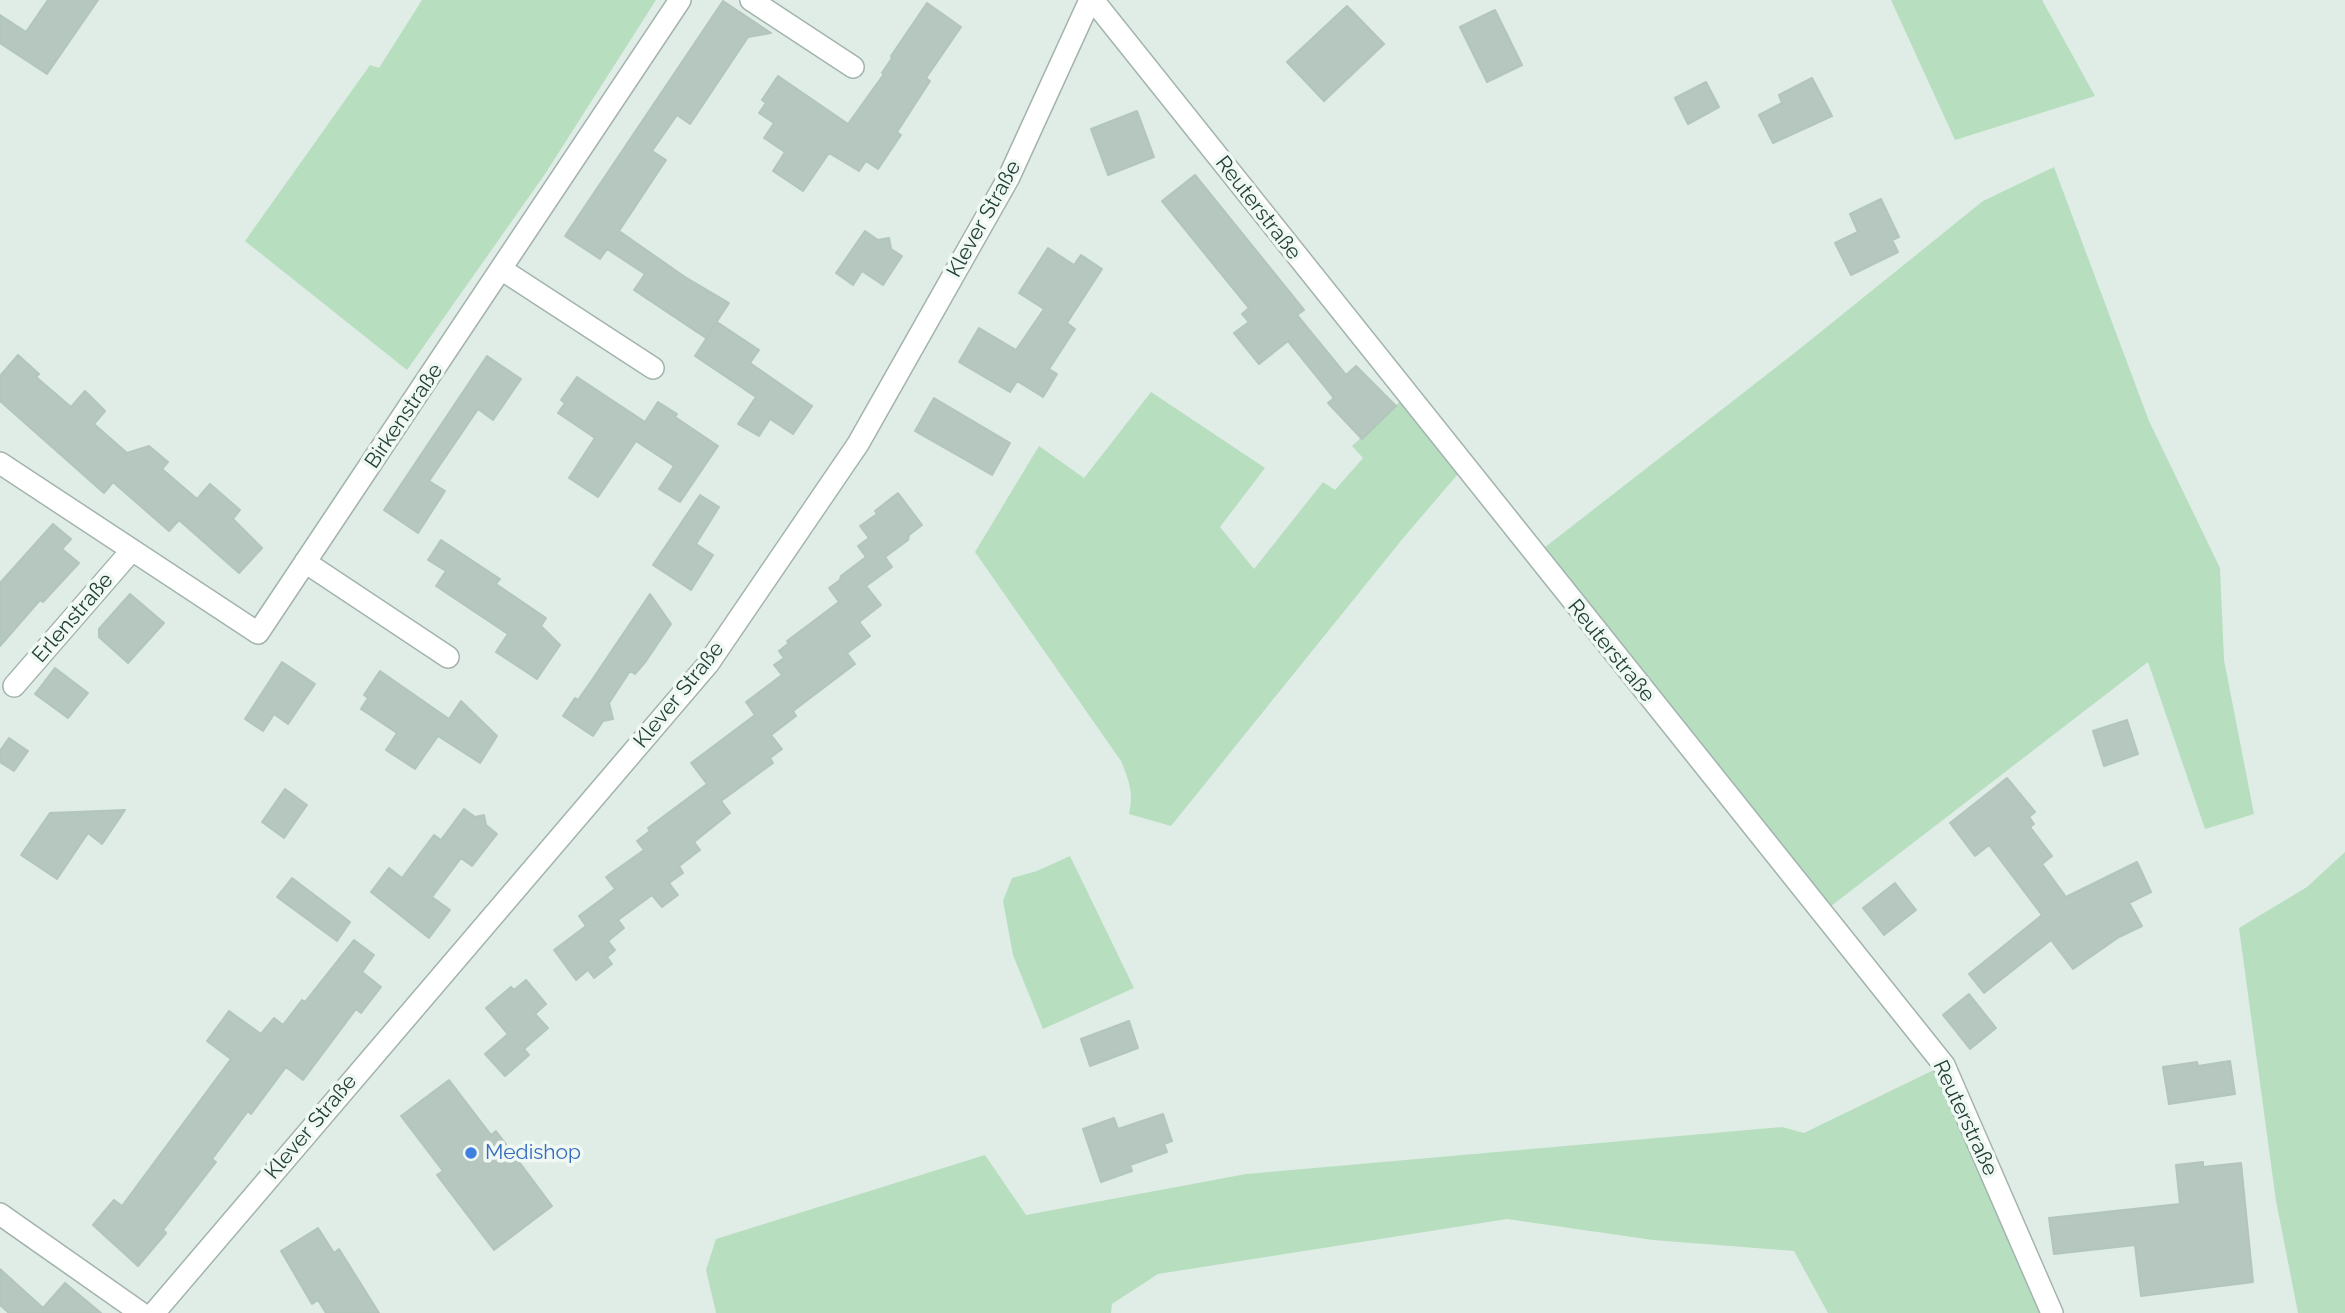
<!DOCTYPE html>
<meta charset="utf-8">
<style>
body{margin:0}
canvas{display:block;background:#e0ece6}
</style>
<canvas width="2345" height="1313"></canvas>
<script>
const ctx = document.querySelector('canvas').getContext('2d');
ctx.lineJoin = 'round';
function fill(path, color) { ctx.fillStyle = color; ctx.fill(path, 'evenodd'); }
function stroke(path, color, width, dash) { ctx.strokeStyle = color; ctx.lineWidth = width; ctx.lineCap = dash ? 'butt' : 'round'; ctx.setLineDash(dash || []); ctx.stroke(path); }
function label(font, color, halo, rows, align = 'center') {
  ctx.font = font + ' Raleway,sans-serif'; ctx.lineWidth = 7; ctx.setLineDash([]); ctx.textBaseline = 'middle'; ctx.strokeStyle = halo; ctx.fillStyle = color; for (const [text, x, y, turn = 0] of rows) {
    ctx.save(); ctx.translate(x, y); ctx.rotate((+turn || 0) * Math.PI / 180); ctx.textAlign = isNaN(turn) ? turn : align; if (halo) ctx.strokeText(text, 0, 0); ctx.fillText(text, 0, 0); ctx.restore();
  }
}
fill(new Path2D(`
 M 422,0 L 656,0 L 545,174 L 407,370 L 245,241 L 370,65 L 379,68 Z
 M 1891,0 L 2042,0 L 2095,96 L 1955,140 Z
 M 2054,167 L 2149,421 L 2220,568 L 2224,660 L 2254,814 L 2205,829 L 2148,662 L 1822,913 L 1535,555 L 1797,351 L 1983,201 Z
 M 1151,392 L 1265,468 L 1220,527 L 1254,569 L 1323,482 L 1335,490 L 1363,458 L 1352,446 L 1407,395 L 1464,467 L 1404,537 L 1171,826 L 1129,814 C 1134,794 1129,780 1121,761 L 975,552 L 1039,446 L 1084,478 Z
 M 2345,852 L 2345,1313 L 2298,1313 L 2276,1201 L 2239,928 L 2307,887 Z
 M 1070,856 L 1134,988 L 1043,1029 L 1013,955 L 1003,901 L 1012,878 L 1037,871 Z
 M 1944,1065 L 2052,1313 L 1828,1313 L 1794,1251 L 1653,1240 L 1507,1219 L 1158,1274 L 1112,1304 L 1111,1313 L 716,1313 L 706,1270 L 716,1239 L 985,1155 L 1026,1215 L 1246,1174 L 1782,1127 L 1804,1133 Z`), '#b7dfbf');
const building = new Path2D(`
 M 48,0 L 98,0 L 47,74 L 0,43 L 0,15 L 26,32 Z
 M 723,1 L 771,33 L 748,37 L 690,124 L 677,115 L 652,151 L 666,160 L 619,231 L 685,277 L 729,303 L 706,338 L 634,290 L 645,274 L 607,249 L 600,259 L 565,236 Z
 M 927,3 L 961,27 L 926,78 L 930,81 L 897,132 L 901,135 L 878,169 L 866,161 L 859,171 L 829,153 L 803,191 L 773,171 L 785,152 L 764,138 L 774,123 L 759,113 L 766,103 L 762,100 L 778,76 L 848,124 L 884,74 L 882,73 L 892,58 L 891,56 Z
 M 1347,6 L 1384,44 L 1324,101 L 1287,62 Z
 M 1495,10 L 1522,65 L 1487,82 L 1460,27 Z
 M 1812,78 L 1832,116 L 1773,143 L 1759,115 L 1782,103 L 1779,95 Z
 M 1706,82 L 1719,107 L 1688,124 L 1675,98 Z
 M 1137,111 L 1154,157 L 1108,175 L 1091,129 Z
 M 1195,175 L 1304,310 L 1297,315 L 1346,375 L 1356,366 L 1396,406 L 1362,439 L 1328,403 L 1334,398 L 1288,341 L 1259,364 L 1234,333 L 1249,322 L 1242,314 L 1249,308 L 1162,201 Z
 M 1881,199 L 1899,237 L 1892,240 L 1898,252 L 1851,275 L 1835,243 L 1858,232 L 1850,214 Z
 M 865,231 L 878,240 L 889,238 L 891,249 L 902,256 L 883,285 L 862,271 L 853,285 L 836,273 Z
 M 1048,248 L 1074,265 L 1081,255 L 1102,269 L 1067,323 L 1075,329 L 1049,369 L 1057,374 L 1043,397 L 1017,381 L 1010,392 L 959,362 L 979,328 L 1016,350 L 1044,309 L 1019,293 Z
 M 717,322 L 759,350 L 750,363 L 812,406 L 793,434 L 770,419 L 759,436 L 738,424 L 756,397 L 695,356 Z
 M 18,355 L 39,374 L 36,377 L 71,407 L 85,391 L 105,411 L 94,424 L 127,453 L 149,446 L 168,462 L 162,469 L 197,499 L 210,484 L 240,510 L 233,519 L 262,548 L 239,573 L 179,520 L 169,531 L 113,482 L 104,493 L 0,401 L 0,376 Z
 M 487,356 L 521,379 L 493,420 L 478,409 L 429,481 L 445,491 L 418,533 L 384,510 Z
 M 577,377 L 645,422 L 658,402 L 677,414 L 675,417 L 718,446 L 680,502 L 659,489 L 674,466 L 636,441 L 598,497 L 569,478 L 595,438 L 558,413 L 565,403 L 561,400 Z
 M 934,398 L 1010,443 L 992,475 L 915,431 Z
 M 898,493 L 922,525 L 909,535 L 908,540 L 885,557 L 892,567 L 866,586 L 881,605 L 859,622 L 870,636 L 847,653 L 855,664 L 793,711 L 796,716 L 771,735 L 782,749 L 770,758 L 773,763 L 721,801 L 730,813 L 694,842 L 700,850 L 679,866 L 683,873 L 669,883 L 678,895 L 662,907 L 652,895 L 618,920 L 624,928 L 608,941 L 615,950 L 607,957 L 612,964 L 594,978 L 588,970 L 576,980 L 554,950 L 586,926 L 579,916 L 615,889 L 606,877 L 644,850 L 637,841 L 650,831 L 648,828 L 707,784 L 691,763 L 755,715 L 746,702 L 782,675 L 774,665 L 784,658 L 779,651 L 789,643 L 787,641 L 839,602 L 829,588 L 840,580 L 841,576 L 866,557 L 858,546 L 869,538 L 860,526 L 877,514 L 875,511 Z
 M 700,495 L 719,507 L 696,544 L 713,555 L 691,590 L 653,565 Z
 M 53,524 L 71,539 L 62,549 L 79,563 L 43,602 L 40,600 L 0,646 L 0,583 Z
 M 441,540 L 500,579 L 496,584 L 546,618 L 541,626 L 560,645 L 537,679 L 496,652 L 508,634 L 436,586 L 446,571 L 428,560 Z
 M 130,594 L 164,623 L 128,663 L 99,637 L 99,629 Z
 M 650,594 L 671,624 L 646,661 L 635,674 L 630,671 L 609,703 L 613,719 L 603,721 L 593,736 L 563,716 L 575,698 L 578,700 L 590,683 Z
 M 282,662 L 315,684 L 288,724 L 274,714 L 263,731 L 245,719 Z
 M 55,668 L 88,693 L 68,718 L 35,694 Z
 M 380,671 L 449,719 L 461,701 L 497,736 L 480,763 L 438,736 L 415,769 L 386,750 L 397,733 L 361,709 L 368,698 L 364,695 Z
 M 2127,720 L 2138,754 L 2104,766 L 2093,731 Z
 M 9,738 L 28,751 L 14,771 L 0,762 L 0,751 Z
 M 2007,778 L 2035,812 L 2029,817 L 2034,824 L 2030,827 L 2052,856 L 2042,864 L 2066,897 L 2137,862 L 2151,892 L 2129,903 L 2142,926 L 2119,937 L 2073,969 L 2051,940 L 1984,993 L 1969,974 L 2042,915 L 1989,845 L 1975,856 L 1950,823 Z
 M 285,789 L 307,805 L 284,838 L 262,822 Z
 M 464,809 L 475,817 L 484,815 L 486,825 L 497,834 L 472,866 L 461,858 L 432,897 L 450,910 L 429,938 L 371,892 L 389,868 L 402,878 L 434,835 L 441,840 Z
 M 125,810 L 102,844 L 88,833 L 57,879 L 21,855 L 50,813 Z
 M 292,878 L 350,922 L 337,941 L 277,897 Z
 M 1895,883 L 1916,910 L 1884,935 L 1863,908 Z
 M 354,940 L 374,955 L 362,972 L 381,987 L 361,1013 L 356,1009 L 303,1080 L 286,1067 L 251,1114 L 248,1111 L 212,1159 L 216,1162 L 163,1230 L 166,1233 L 138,1266 L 93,1225 L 114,1200 L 122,1206 L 231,1059 L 207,1041 L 229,1011 L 261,1034 L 274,1018 L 283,1025 L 302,1000 L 305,1002 Z
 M 526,980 L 546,1004 L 535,1014 L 548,1028 L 524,1049 L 529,1055 L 505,1076 L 485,1054 L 508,1034 L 486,1008 L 511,987 L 514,990 Z
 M 1969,994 L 1996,1028 L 1970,1049 L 1943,1015 Z
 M 1129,1021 L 1138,1048 L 1090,1066 L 1081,1039 Z
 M 2230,1061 L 2235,1094 L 2169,1104 L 2163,1067 L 2197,1062 L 2198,1066 Z
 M 449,1080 L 491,1135 L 496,1131 L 552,1206 L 494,1250 L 437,1175 L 443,1171 L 401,1116 Z
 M 1163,1114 L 1172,1141 L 1164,1144 L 1167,1152 L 1130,1165 L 1132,1171 L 1101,1182 L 1083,1129 L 1114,1118 L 1118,1129 Z
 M 2203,1162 L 2203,1167 L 2241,1163 L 2253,1282 L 2141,1296 L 2135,1245 L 2054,1254 L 2049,1218 L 2180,1204 L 2176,1165 Z
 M 318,1228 L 334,1253 L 339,1249 L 379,1313 L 326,1313 L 318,1300 L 312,1304 L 281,1251 Z
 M 0,1269 L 43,1308 L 65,1283 L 101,1313 L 9,1313 L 0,1305 Z`);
fill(building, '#b5c7be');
stroke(building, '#b2c6bc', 2);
const minor = new Path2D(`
 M 751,0 L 853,67
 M 1093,0 L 1944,1065 L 2052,1313
 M 501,269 L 653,368
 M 0,463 L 258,633 L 680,0
 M 305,562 L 448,657
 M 14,686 L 132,550
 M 0,1214 L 141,1313`);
const tertiary = new Path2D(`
 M 154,1313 L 708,664 L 858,444 L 1009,177 L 1090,0`);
stroke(minor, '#a2b4ad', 24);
stroke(tertiary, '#a2b4ad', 24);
stroke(minor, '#fff', 21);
stroke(tertiary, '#fff', 21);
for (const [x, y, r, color] of [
 [471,1153,7,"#3f7fe0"]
]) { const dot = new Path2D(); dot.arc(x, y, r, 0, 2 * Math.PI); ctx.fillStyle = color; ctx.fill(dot); stroke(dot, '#f0f8f4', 2.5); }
label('21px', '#1f3d33', '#f0f8f4', [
 ["Reuterstraße",1258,208,52],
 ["Klever Straße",984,219,-61],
 ["Birkenstraße",404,416,-56],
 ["Erlenstraße",73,618,-49],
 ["Reuterstraße",1611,651,51],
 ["Klever Straße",679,695,-51],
 ["Reuterstraße",1965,1118,65],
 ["Klever Straße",311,1127,-50]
]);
label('21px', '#366cbe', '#f0f8f4', [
 ["Medishop",485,1153]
], 'left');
</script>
